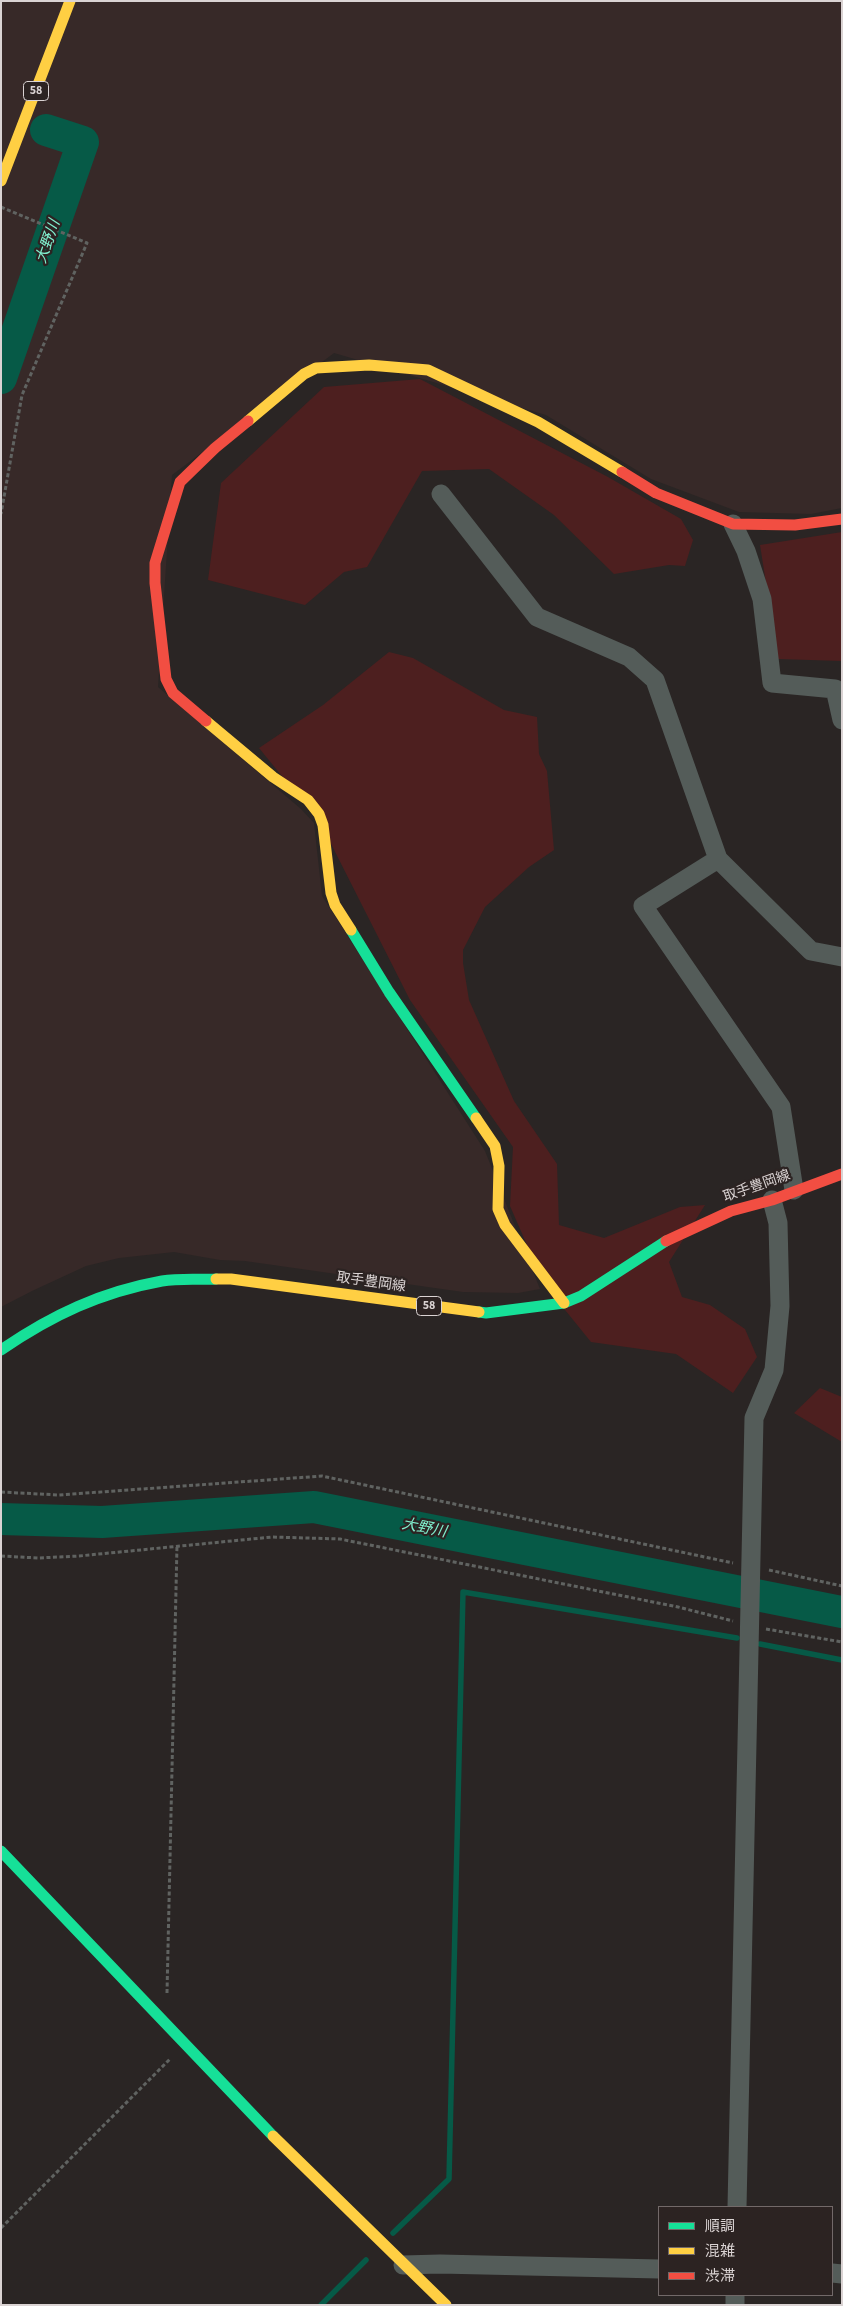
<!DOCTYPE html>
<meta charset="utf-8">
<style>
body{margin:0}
#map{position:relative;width:843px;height:2306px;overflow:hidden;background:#2a2524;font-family:"Source Sans 3","Noto Sans JP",sans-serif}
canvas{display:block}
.frame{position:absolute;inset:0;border:2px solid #dad3d3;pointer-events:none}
.legend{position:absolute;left:658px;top:2206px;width:175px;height:90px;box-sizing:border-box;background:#2c2322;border:1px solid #726969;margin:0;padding:6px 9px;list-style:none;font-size:15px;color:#dad3d3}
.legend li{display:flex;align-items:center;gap:10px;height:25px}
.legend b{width:25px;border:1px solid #726969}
</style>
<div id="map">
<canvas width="843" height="2306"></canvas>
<div class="frame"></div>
<ul class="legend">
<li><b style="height:6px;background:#16e098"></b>順調</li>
<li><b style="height:6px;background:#ffcf43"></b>混雑</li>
<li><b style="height:6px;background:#f24e42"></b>渋滞</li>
</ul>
</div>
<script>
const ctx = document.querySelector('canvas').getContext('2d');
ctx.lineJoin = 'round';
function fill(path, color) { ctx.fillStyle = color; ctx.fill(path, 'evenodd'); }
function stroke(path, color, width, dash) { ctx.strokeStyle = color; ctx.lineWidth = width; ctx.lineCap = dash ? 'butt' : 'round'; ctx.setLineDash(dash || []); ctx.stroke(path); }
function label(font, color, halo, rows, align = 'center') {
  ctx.font = font + ' "Source Sans 3","Noto Sans JP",sans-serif'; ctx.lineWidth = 4.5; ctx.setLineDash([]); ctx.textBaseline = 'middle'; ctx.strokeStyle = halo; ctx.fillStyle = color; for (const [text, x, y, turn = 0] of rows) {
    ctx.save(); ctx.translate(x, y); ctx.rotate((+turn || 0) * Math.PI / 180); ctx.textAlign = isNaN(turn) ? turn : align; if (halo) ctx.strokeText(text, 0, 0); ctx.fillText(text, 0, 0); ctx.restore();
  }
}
fill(new Path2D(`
 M 1,1 L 842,1 L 842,508 L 811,514 L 739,512 L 651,479 L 546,415 L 334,353 L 172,475 L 158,687 L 301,809 L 314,823 L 322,896 L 485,1151 L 540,1289 L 518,1293 L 463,1292 L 245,1261 L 220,1260 L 174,1252 L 119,1258 L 86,1266 L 32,1291 L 1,1307 Z`), '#372928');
fill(new Path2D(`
 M 420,379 L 608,477 L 681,519 L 693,540 L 685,566 L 669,565 L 614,574 L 554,515 L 489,469 L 422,471 L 367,567 L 344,572 L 305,605 L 208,580 L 221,483 L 324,387 Z
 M 842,532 L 842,661 L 778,659 L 760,545 Z
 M 389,652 L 413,658 L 504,710 L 537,717 L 539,754 L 547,771 L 554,850 L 529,867 L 485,907 L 463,950 L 463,963 L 469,1000 L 514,1101 L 557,1164 L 559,1225 L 604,1238 L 680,1207 L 705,1205 L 669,1262 L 682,1297 L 710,1305 L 745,1329 L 757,1357 L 733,1393 L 676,1354 L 591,1342 L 544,1284 L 510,1206 L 513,1147 L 410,1000 L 321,824 L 259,748 L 323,705 Z
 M 820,1388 L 842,1397 L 842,1442 L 794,1413 Z`), '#4d1f1f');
stroke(new Path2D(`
 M 760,1644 L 842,1660
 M 393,2233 L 449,2179 L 463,1592 L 737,1638
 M 321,2305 L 366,2260`), '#065a47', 5.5);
stroke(new Path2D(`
 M 1,378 L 83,142 L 46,130
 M 1,1519 L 102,1522 L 314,1507 L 842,1612`), '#065a47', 32);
stroke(new Path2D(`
 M 1,207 L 87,243 L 22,395 L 1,514
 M 1,1492 L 59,1495 L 322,1476 L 733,1563
 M 1,1556 L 38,1558 L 79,1556 L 272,1537 L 340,1539 L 678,1607 L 733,1621
 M 769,1570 L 842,1586
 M 766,1629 L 842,1642
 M 167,1993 L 177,1545
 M 1,2228 L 170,2059`), '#606361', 3, [4, 2.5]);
stroke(new Path2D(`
 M 441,494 L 537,617 L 629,657 L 655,680 L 718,859 L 811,951 L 842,957
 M 733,524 L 746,551 L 762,599 L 772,683 L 835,689 L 842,720
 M 718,859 L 643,906 L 781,1107 L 794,1190
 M 737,2207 L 754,1418 L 774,1370 L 780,1306 L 778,1223 L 772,1200
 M 403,2265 L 440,2264 L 659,2269
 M 832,2273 L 842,2274
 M 735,2305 L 735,2295`), '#545c59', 19);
stroke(new Path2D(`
 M 351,930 L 389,992 L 476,1118
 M 479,1312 L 486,1313 L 564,1303 L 581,1296 L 666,1241
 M 1,1350 C 52,1315 101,1292 162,1281 C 180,1278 199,1280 216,1279
 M 1,1851 L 273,2136`), '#16e098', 11);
stroke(new Path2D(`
 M 1,181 L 70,1
 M 248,421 L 304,374 L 316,368 L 369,365 L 428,370 L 538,422 L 622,472
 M 206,721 L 273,777 L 308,800 L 319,814 L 323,825 L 331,893 L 335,905 L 351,930
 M 476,1118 L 495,1146 L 499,1166 L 498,1209 L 505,1225 L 564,1303
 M 216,1279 L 231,1279 L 479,1312
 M 273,2136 L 446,2305`), '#ffcf43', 11);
stroke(new Path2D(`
 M 622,472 L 656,493 L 733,524 L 795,525 L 842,519
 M 206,721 L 173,693 L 166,679 L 155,583 L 155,563 L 180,482 L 215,448 L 248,421
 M 666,1241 L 731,1211 L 772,1200 L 842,1174`), '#f24e42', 11);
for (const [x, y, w] of [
 [36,91,25],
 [429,1306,25]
]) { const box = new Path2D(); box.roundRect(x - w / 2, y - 9.5, w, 19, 4); ctx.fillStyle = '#2c2322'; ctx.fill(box); stroke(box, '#dad3d3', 1); }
label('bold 12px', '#dad3d3', null, [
 ["58",36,91],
 ["58",429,1306]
]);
label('14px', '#dad3d3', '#2c2322', [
 ["取手豊岡線",757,1187,-19],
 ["取手豊岡線",371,1283,8]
]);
label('italic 15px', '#81f0cf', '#2c2322', [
 ["大野川",49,242,-71],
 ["大野川",424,1529,11]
]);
</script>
